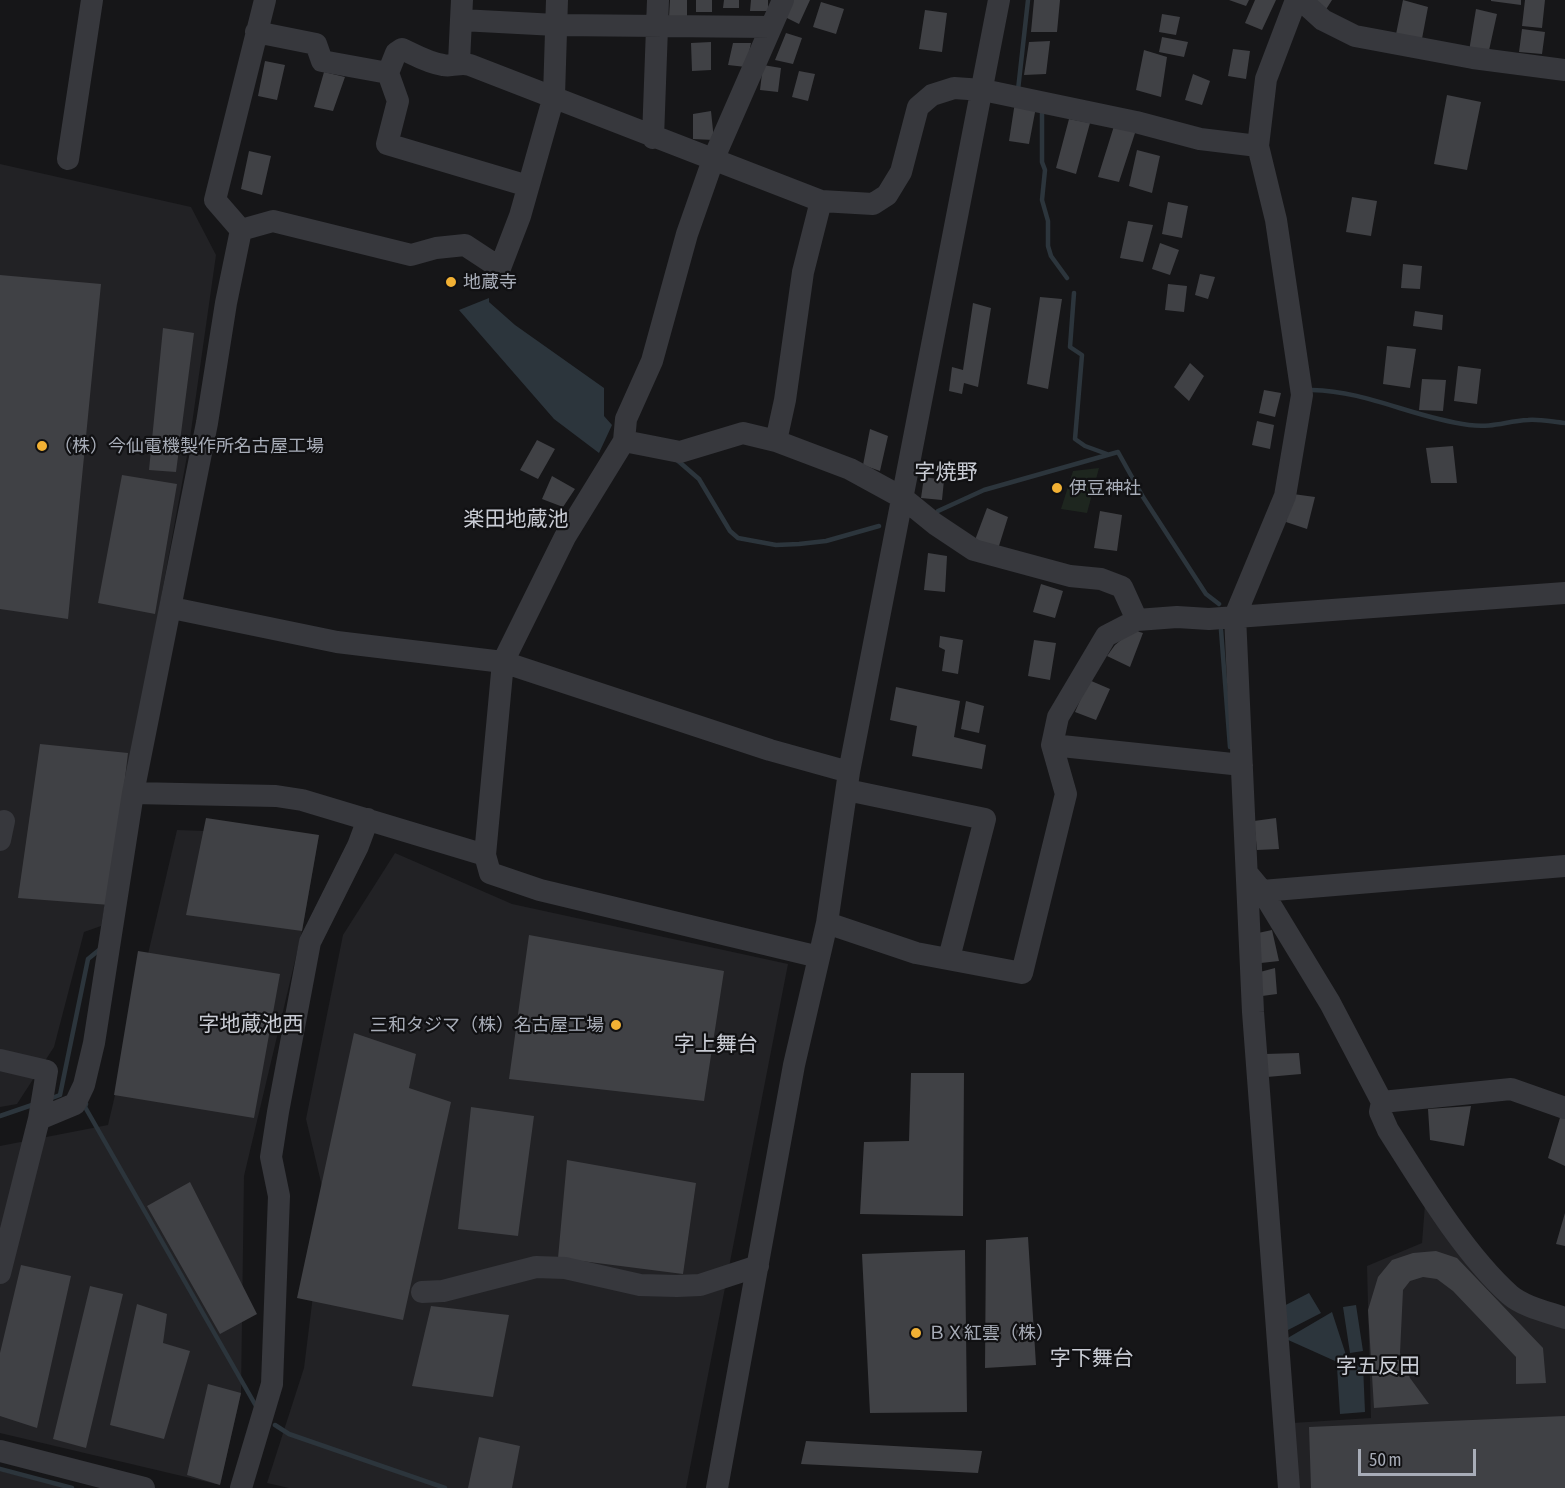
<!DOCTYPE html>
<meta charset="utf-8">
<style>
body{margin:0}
#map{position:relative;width:1565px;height:1488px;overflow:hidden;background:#161618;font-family:"Asap Condensed",sans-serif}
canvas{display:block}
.scale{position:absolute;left:1358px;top:1449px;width:118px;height:27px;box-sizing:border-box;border:3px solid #a8adb8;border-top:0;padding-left:8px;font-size:18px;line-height:21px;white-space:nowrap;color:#a8adb8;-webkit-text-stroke:4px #111113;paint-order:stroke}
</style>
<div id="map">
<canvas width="1565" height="1488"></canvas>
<div class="scale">50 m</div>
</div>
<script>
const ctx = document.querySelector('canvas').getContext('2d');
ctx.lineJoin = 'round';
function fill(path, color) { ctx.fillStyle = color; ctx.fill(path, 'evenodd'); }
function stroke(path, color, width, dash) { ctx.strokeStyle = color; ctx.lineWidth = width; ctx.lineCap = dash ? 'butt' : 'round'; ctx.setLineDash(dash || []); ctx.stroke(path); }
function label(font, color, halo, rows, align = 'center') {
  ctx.font = font + ' "Asap Condensed","Noto Sans JP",sans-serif'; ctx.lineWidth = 4.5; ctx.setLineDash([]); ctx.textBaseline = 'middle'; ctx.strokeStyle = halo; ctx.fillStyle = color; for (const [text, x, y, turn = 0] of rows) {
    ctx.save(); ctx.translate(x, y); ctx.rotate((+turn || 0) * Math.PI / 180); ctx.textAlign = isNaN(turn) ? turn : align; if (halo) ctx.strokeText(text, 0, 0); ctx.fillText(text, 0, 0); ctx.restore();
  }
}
fill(new Path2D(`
 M 0,164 L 191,207 L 216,255 L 189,445 L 101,926 L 84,932 L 54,1047 L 17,1104 L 0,1107 Z
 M 177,830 L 319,835 L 302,931 L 244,1176 L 241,1393 L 220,1485 L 0,1433 L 0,1146 L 108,1125 Z
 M 395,853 L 512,904 L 788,964 L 686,1488 L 289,1488 L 267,1483 L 304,1368 L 325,1199 L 306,1119 L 343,935 Z
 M 1425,1204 L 1515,1311 L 1565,1327 L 1565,1488 L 1296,1488 L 1292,1423 L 1371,1418 L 1367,1266 L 1422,1243 Z
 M 0,1471 L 68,1488 L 0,1488 Z`), '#222225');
fill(new Path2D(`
 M 1099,468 L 1087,513 L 1061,509 L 1073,471 Z`), '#1e261f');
fill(new Path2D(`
 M 489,298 L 489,302 L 515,325 L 604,388 L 604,416 L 612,425 L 599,453 L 554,419 L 459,310 Z
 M 1309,1293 L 1321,1313 L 1288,1330 L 1276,1310 Z
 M 1356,1305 L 1363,1351 L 1350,1353 L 1343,1307 Z
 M 1332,1312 L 1346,1355 L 1335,1361 L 1286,1339 Z
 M 1363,1365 L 1365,1412 L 1340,1414 L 1337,1367 Z`), '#2c353c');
stroke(new Path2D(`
 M 1018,90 L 1028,0
 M 1042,110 L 1042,162 L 1045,170 L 1042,200 L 1048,221 L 1048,246 L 1051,256 L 1067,278
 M 1074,293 L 1070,347 L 1082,355 L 1075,439 L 1085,446 L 1107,454
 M 1312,390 C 1367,391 1414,418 1469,425 C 1494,428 1506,421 1528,420 C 1540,419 1553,422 1565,423
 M 677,460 L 699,479 L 730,531 L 738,538 L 776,545 L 799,544 L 826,541 L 879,526
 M 938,511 L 984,490 L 1118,452 L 1143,497 L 1206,594 L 1219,604
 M 1221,630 L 1230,747
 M 49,1099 L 60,1095 L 88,959 L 99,950
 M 86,1104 L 85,1107 L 256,1406
 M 0,1116 L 35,1104
 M 275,1425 L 289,1434 L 445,1488
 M 0,1469 L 72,1488`), '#2c353c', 4.5);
fill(new Path2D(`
 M 670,0 L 687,0 L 687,18 L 669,17 Z
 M 696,0 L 712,0 L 712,12 L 696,12 Z
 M 724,0 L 739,0 L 739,8 L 723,8 Z
 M 751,0 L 768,0 L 768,11 L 750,11 Z
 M 791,0 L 810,0 L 799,24 L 785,17 Z
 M 1034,0 L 1060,0 L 1057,32 L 1031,32 Z
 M 1229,0 L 1249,0 L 1246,6 Z
 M 1255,0 L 1276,0 L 1262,30 L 1245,23 Z
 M 1313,0 L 1332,0 L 1325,11 Z
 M 1403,0 L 1428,7 L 1421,44 L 1395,39 Z
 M 1491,0 L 1521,0 L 1521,5 L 1491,1 Z
 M 1525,0 L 1545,0 L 1542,28 L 1522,26 Z
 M 821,2 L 844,9 L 836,34 L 813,27 Z
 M 1476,9 L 1497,14 L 1488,55 L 1469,51 Z
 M 925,10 L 947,13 L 942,52 L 919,49 Z
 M 1162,14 L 1180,17 L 1176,35 L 1159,32 Z
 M 1522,29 L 1545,32 L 1542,54 L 1519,52 Z
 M 786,33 L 802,38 L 793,64 L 775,60 Z
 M 1162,37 L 1188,42 L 1184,57 L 1159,52 Z
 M 1050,41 L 1046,74 L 1024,75 L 1029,42 Z
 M 711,42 L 711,70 L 692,71 L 691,43 Z
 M 733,43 L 751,43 L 746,67 L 728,65 Z
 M 1233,49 L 1250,51 L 1246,79 L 1228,76 Z
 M 1144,50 L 1167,57 L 1161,97 L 1136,90 Z
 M 265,61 L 285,65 L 277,100 L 258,96 Z
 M 763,65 L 781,68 L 778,92 L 760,90 Z
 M 799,71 L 815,74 L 808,101 L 792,97 Z
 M 324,72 L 345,77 L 333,111 L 314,107 Z
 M 1193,74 L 1210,81 L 1202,105 L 1185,100 Z
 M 1447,95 L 1481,102 L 1467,170 L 1434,164 Z
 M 1015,102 L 1036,107 L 1029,144 L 1009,141 Z
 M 711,111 L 714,140 L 693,139 L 693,114 Z
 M 1069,119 L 1090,123 L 1076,174 L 1056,168 Z
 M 1114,126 L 1136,130 L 1119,182 L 1098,177 Z
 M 1137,150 L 1160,156 L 1152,193 L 1129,186 Z
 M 249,151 L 271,156 L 262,195 L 241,189 Z
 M 1352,197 L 1377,201 L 1371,236 L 1346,232 Z
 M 1168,202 L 1188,206 L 1182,238 L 1162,234 Z
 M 1128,221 L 1153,225 L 1143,262 L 1120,258 Z
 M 1160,243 L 1179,250 L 1170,275 L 1152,269 Z
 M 1403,264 L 1422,266 L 1420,289 L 1401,288 Z
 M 1200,274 L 1215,277 L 1208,299 L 1195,295 Z
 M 0,275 L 101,284 L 68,619 L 0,609 Z
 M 1168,284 L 1187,286 L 1184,312 L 1165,310 Z
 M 1040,297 L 1062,299 L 1048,389 L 1027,384 Z
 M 973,303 L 991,308 L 978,387 L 964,383 L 962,394 L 949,391 L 952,367 L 963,370 Z
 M 1415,311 L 1443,315 L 1442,330 L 1413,326 Z
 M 163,328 L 194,333 L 176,472 L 149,470 Z
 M 1387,346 L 1416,349 L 1410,388 L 1383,384 Z
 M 1190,363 L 1204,376 L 1189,401 L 1174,387 Z
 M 1458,366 L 1481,369 L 1477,404 L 1454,401 Z
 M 1422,379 L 1446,380 L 1443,411 L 1419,410 Z
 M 1264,390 L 1281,393 L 1275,417 L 1259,413 Z
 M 1257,421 L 1274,425 L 1270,449 L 1252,445 Z
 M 870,429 L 888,436 L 880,471 L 863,465 Z
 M 537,440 L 555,449 L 538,479 L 520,470 Z
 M 1453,446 L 1457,483 L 1431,483 L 1426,448 Z
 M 122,475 L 177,484 L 155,614 L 98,603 Z
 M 552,476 L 575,489 L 563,507 L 542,499 Z
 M 924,477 L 944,480 L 942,500 L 921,498 Z
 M 1293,494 L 1315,497 L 1307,529 L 1286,522 Z
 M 987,508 L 1008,517 L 998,549 L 975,540 Z
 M 1100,511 L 1122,515 L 1117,551 L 1094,548 Z
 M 928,553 L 947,556 L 945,592 L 924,590 Z
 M 1041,584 L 1063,591 L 1055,618 L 1033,612 Z
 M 1133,630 L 1143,633 L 1130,667 L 1107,656 L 1115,645 Z
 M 940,636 L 963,640 L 958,674 L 942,671 L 945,650 L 939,647 Z
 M 1034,640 L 1056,643 L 1050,680 L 1028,676 Z
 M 1089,680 L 1110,689 L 1096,720 L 1075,712 Z
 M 896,687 L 960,701 L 954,737 L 986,745 L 982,769 L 912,756 L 917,726 L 890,720 Z
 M 966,701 L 984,706 L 979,733 L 961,729 Z
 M 40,744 L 128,753 L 110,905 L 18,898 Z
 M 206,818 L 319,835 L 302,931 L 186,915 Z
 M 1276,818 L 1279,849 L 1257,850 L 1254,821 Z
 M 1272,930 L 1279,961 L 1261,963 L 1258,933 Z
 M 529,935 L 724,971 L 704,1101 L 509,1079 Z
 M 138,951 L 280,974 L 254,1118 L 114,1095 Z
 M 1275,968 L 1277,994 L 1262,996 L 1260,972 Z
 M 354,1033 L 416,1054 L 409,1088 L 451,1102 L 403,1320 L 297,1298 Z
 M 1299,1053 L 1301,1074 L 1267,1077 L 1265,1054 Z
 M 911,1073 L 964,1073 L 963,1216 L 860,1214 L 864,1142 L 909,1141 Z
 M 1471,1106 L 1464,1146 L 1430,1140 L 1428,1109 Z
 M 471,1107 L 534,1116 L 518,1236 L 458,1229 Z
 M 1562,1111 L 1565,1112 L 1565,1166 L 1548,1158 Z
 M 567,1160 L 696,1183 L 683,1274 L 558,1258 Z
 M 190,1182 L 257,1314 L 220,1334 L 147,1206 Z
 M 1565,1213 L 1565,1246 L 1556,1244 Z
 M 1028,1237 L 1036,1365 L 985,1368 L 986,1240 Z
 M 965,1250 L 967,1412 L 870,1413 L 862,1254 Z
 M 1436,1251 L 1457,1258 L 1543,1348 L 1546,1383 L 1516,1384 L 1516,1357 L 1453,1291 L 1437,1279 L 1423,1277 L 1410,1281 L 1403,1290 L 1400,1353 L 1410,1378 L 1429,1404 L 1374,1408 L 1368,1310 L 1378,1277 L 1392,1260 L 1413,1253 Z
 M 21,1265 L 71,1276 L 37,1428 L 0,1416 L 0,1353 Z
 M 90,1286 L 123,1294 L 86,1448 L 53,1439 Z
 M 137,1304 L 167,1314 L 163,1343 L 190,1351 L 164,1439 L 110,1425 Z
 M 431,1306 L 509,1315 L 493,1397 L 412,1386 Z
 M 208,1384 L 241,1393 L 220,1485 L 187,1475 Z
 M 1565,1416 L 1565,1488 L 1311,1488 L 1309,1427 Z
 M 479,1437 L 520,1446 L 512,1488 L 468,1488 Z
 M 806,1441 L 982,1451 L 978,1473 L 801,1464 Z`), '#404145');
stroke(new Path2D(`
 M 462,0 L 461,20 L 556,25 L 771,27
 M 783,0 L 713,160 L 687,234 L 652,361 L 626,419 L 624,441 L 565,537 L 503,662 L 485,855 L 490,873 L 540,890 L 819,957
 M 1301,0 L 1323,20 L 1355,36 L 1473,58 L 1565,70
 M 256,32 L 316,44 L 322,61 L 388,73 L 396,53 L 402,49 C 415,55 428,63 443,65 C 453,67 460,62 470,65 L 821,201 L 873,204 L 887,195 L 901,172 L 918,107 L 932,95 L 954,88 L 983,90 L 1136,122 L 1200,139 L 1258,146
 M 459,62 L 461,20
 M 388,73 L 398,101 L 387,144 L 528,186
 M 653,138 L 658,0
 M 68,159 L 92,0
 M 241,230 L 273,221 L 411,255 L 436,248 L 465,245 L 500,268 L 520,216 L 554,96 L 557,0
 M 624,441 L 680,452 L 743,433 L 776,441 L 850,469 L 903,498 L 935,524 L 974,550 L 1070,576 L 1101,579 L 1122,587 L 1137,620
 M 776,441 L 785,400 L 803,272 L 821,201
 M 172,608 L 337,642 L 503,662 L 770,750 L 849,772
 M 1052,745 L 1242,765
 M 847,790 L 985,819 L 949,958
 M 133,793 L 276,796 L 302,800 L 485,855
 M 0,840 L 4,821
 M 1247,873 L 1262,891 L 1330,1003 L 1382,1102 L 1380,1112 L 1388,1130 C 1421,1182 1464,1254 1510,1295 C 1524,1307 1548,1312 1565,1318
 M 1262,891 L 1565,866
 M 827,923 L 916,953 L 1022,973 L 1066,794 L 1052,745 L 1058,717 L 1106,636 L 1137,620 L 1177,617 L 1209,619 L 1565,593
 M 0,1060 L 47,1071 L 39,1119 L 0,1273
 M 1382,1102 L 1511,1089 L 1565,1108
 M 39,1119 L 75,1104 L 84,1085 L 94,1043 L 133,793 L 207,423 L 226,303 L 241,230 L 215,200 L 265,0
 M 422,1292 L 443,1291 L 536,1267 L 565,1268 L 640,1285 L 677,1286 L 700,1285 L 758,1266
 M 0,1451 L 144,1488
 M 241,1488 L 272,1384 L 279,1196 L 271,1157 L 278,1112 L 310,942 L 358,846 L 368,819
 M 717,1488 L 794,1065 L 827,923 L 849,772 L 999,0
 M 1289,1488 L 1253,1012 L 1235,616 L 1285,496 L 1302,395 L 1276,220 L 1258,146 L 1266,79 L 1296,0`), '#37383d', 22);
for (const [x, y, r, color] of [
 [451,282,6,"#f2b134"],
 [42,446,6,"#f2b134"],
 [1057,488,6,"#f2b134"],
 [616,1025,6,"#f2b134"],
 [916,1333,6,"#f2b134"]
]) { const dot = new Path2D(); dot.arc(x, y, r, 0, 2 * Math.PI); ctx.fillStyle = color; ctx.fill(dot); stroke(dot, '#111113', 2); }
label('18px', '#a8adb8', '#111113', [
 ["地蔵寺",463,282],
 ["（株）今仙電機製作所名古屋工場",54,446],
 ["伊豆神社",1069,488],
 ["三和タジマ（株）名古屋工場",604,1025,"right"],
 ["ＢＸ紅雲（株）",928,1333]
], 'left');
label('21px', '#c9ccd4', '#111113', [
 ["字焼野",946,472],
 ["楽田地蔵池",516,519],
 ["字地蔵池西",251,1024],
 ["字上舞台",716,1044],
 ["字下舞台",1092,1358],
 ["字五反田",1378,1366]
]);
</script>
